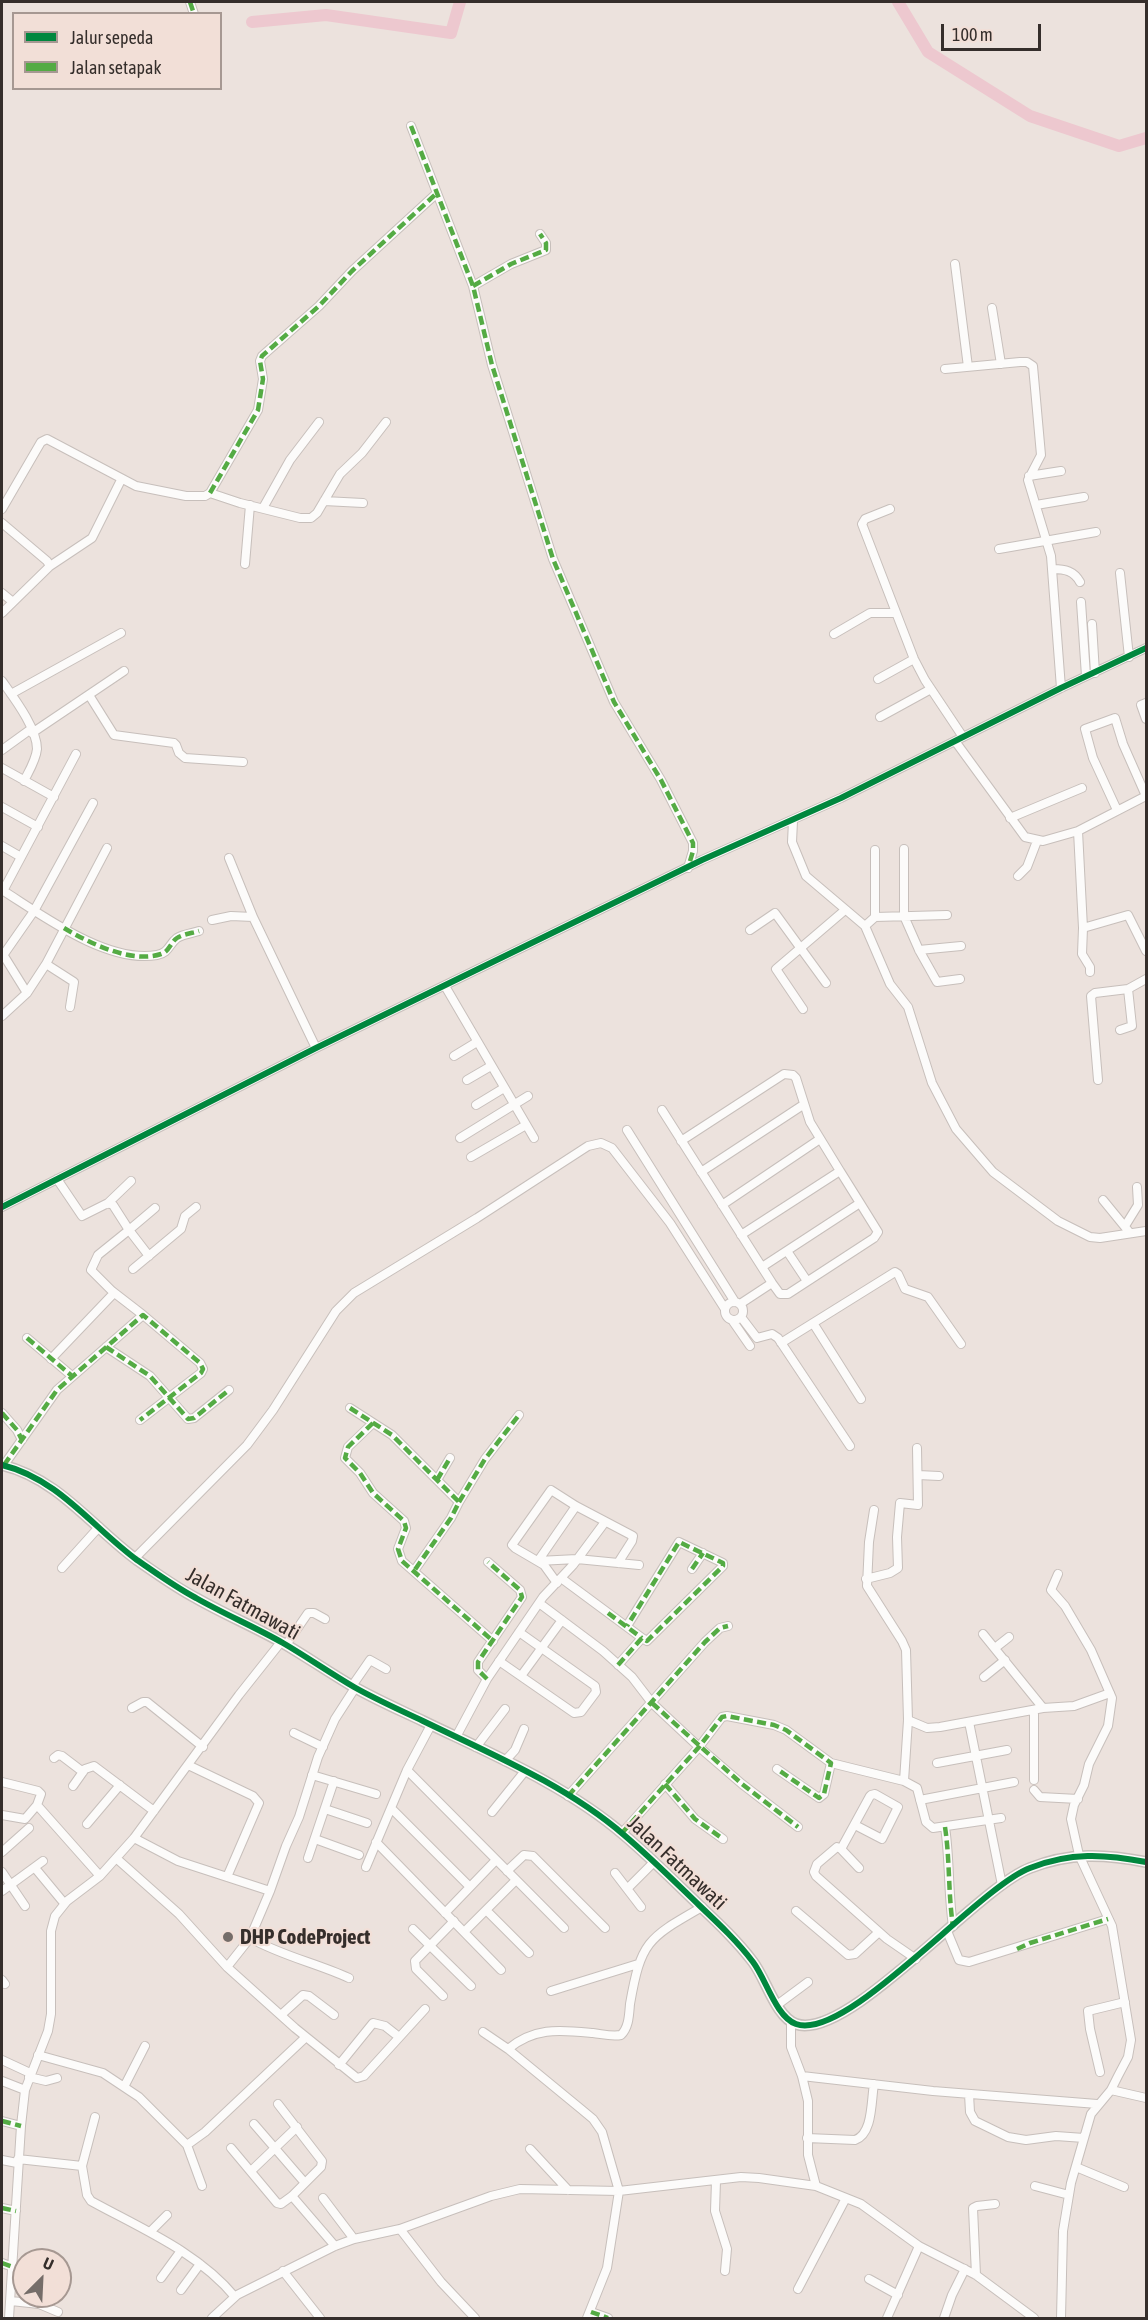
<!DOCTYPE html>
<style>
body{margin:0}
#map{position:relative;width:1148px;height:2320px;overflow:hidden;background:#ece2dd;font-family:"Asap Condensed",sans-serif}
canvas{display:block}
.frame{position:absolute;inset:0;border:3px solid #352e2b;pointer-events:none}
.legend{position:absolute;left:12px;top:12px;width:210px;height:78px;box-sizing:border-box;background:#f2dfd7;border:2px solid #a69892;margin:0;padding:8px 10px;list-style:none;font-size:18px;color:#352e2b}
.legend li{display:flex;align-items:center;gap:12px;height:30px}
.legend b{width:30px;border:2px solid #a69892}
.north{position:absolute;left:12px;top:2248px;width:60px;height:60px;box-sizing:border-box;background:#f2dfd7;border:2px solid #a69892;border-radius:50%;rotate:24deg;font-size:16px;font-weight:700;line-height:24px;text-align:center;color:#352e2b}
.north::after{content:'';display:block;margin:auto;width:21px;height:27px;background:#756d69;clip-path:polygon(50% 0,100% 100%,50% 72%,0 100%)}
.scale{position:absolute;left:941px;top:24px;width:100px;height:27px;box-sizing:border-box;border:3px solid #352e2b;border-top:0;padding-left:8px;font-size:18px;line-height:21px;white-space:nowrap;color:#352e2b;-webkit-text-stroke:4px #f2dfd7;paint-order:stroke}
</style>
<div id="map">
<canvas width="1148" height="2320"></canvas>
<div class="frame"></div>
<ul class="legend">
<li><b style="height:8px;background:#00873e"></b>Jalur sepeda</li>
<li><b style="height:8px;background:#54ab44"></b>Jalan setapak</li>
</ul>
<div class="north">U</div>
<div class="scale">100 m</div>
</div>
<script>
const ctx = document.querySelector('canvas').getContext('2d');
ctx.lineJoin = 'round';
function stroke(path, color, width, dash) { ctx.strokeStyle = color; ctx.lineWidth = width; ctx.lineCap = dash ? 'butt' : 'round'; ctx.setLineDash(dash || []); ctx.stroke(path); }
function label(font, color, halo, rows, align = 'center') {
  ctx.font = font + ' "Asap Condensed",sans-serif'; ctx.lineWidth = 4.5; ctx.setLineDash([]); ctx.textBaseline = 'middle'; ctx.strokeStyle = halo; ctx.fillStyle = color; for (const [text, x, y, turn = 0] of rows) {
    ctx.save(); ctx.translate(x, y); ctx.rotate((+turn || 0) * Math.PI / 180); ctx.textAlign = isNaN(turn) ? turn : align; if (halo) ctx.strokeText(text, 0, 0); ctx.fillText(text, 0, 0); ctx.restore();
  }
}
stroke(new Path2D(`
 M 898,2 L 928,52 L 1030,116 L 1119,146 L 1146,138
 M 252,22 L 326,15 L 451,33 L 460,2`), '#edc8cf', 12);
const minor = new Path2D(`
 M 190,2 L 194,14
 M 411,126 L 473,286 L 492,365 L 553,559 L 614,702 L 661,780 L 693,843 L 693,851 L 688,868
 M 955,264 L 968,367
 M 473,286 L 511,264 L 546,250 L 546,243 L 540,234
 M 992,308 L 1001,364
 M 945,369 L 1020,362 L 1027,362 L 1033,366 L 1041,455 L 1028,480 L 1051,556 L 1061,688
 M 1029,476 L 1061,471
 M 210,493 L 258,410 L 263,379 L 260,361 L 262,356 L 319,306 L 352,271 L 437,193
 M 324,501 L 363,503
 M 1036,505 L 1084,497
 M 263,508 L 290,460 L 319,422
 M 2,509 L 41,442 L 47,439 L 136,486 L 186,496 L 205,496 L 210,493 L 240,503 L 300,518 L 311,518 L 317,513 L 340,474 L 362,453 L 386,422
 M 890,509 L 865,519 L 862,524 L 914,659 L 925,680 L 963,737
 M 2,523 L 47,561 L 50,566
 M 999,549 L 1096,532
 M 245,564 L 250,505
 M 1053,569 C 1065,569 1074,571 1080,582
 M 1120,573 L 1129,657
 M 2,593 L 13,602
 M 1081,602 L 1086,676
 M 2,613 L 50,566 L 92,538 L 121,480
 M 1092,624 L 1095,673
 M 834,634 L 870,613 L 896,613
 M 878,679 L 914,659
 M 2,681 C 14,698 37,728 37,749 C 36,760 29,771 24,781
 M 11,694 L 121,633
 M 89,695 L 114,735 L 174,743 L 176,745 L 179,753 L 185,758 L 243,762
 M 1146,703 L 1141,705 L 1146,719
 M 880,717 L 931,689
 M 32,733 L 124,671
 M 955,741 L 1025,837 L 1043,841 L 1078,831
 M 2,750 L 31,729
 M 2,768 L 54,797
 M 1146,796 L 1078,831 L 1083,928 L 1128,915 L 1146,951
 M 2,807 L 38,827
 M 1117,810 L 1093,758 L 1085,729 L 1115,718 L 1123,744 L 1146,796
 M 1010,818 L 1082,788
 M 793,821 L 792,842 L 806,876 L 865,926 L 890,984 L 908,1007 L 932,1083 L 956,1129 L 993,1172 L 1058,1221 L 1090,1237 L 1100,1238 L 1146,1231
 M 2,846 L 21,857
 M 904,849 L 904,916 L 919,950 L 937,982 L 960,979
 M 229,858 L 253,917
 M 1018,876 L 1027,867 L 1037,841
 M 2,890 C 42,915 107,964 157,955 C 169,953 169,944 177,938 C 183,934 193,933 199,931
 M 3,891 L 76,754
 M 875,917 L 875,850
 M 212,920 L 231,916 L 253,917 L 316,1048
 M 865,926 L 875,917 L 947,915
 M 1083,928 L 1082,954 L 1090,967 L 1090,972
 M 750,930 L 775,913 L 826,983
 M 919,950 L 961,946
 M 4,956 L 27,993
 M 2,957 L 34,911 L 93,803
 M 46,964 L 74,982 L 70,1007
 M 445,986 L 534,1138
 M 803,1009 L 776,969 L 845,910
 M 2,1016 L 27,993 L 46,964 L 107,848
 M 1120,1030 L 1132,1026 L 1128,989
 M 454,1056 L 477,1042
 M 467,1080 L 491,1066
 M 1098,1080 L 1091,996 L 1095,993 L 1128,989 L 1146,979
 M 476,1105 L 504,1088
 M 662,1110 L 772,1283 L 780,1294 L 788,1294 L 874,1238 L 878,1232 L 860,1203 L 762,1267
 M 627,1130 L 735,1302
 M 460,1138 L 528,1096
 M 681,1141 L 784,1074 L 793,1075 L 796,1078 L 810,1122 L 840,1171 L 741,1235
 M 471,1157 L 526,1125
 M 840,1171 L 860,1203
 M 701,1172 L 803,1105
 M 57,1179 L 82,1216 L 108,1203 L 113,1205 L 129,1230 L 98,1255 L 91,1270 L 112,1291 L 143,1315
 M 1103,1200 L 1130,1233
 M 107,1204 L 131,1181
 M 722,1205 L 820,1139
 M 2,1207 L 316,1048 L 702,860 L 841,798 L 1061,688 L 1146,648
 M 1125,1226 L 1138,1205 L 1137,1187
 M 787,1251 L 807,1281
 M 149,1256 L 129,1230 L 155,1208
 M 133,1269 L 181,1229 L 185,1216 L 196,1207
 M725 1311a9 9 0 1 1 18 0a9 9 0 1 1-18 0Z
 M 740,1304 L 772,1283
 M 741,1317 L 757,1338 L 772,1334 L 778,1338 L 850,1446
 M 732,1320 L 750,1346
 M 813,1323 L 861,1399
 M 27,1338 L 72,1376
 M 781,1343 L 895,1272 L 898,1274 L 905,1289 L 928,1297 L 961,1344
 M 106,1347 L 150,1376 L 188,1419 L 194,1418 L 229,1390
 M 51,1359 L 114,1293
 M 350,1408 L 392,1435 L 459,1502 L 451,1518 L 414,1571
 M 2,1413 L 17,1430 L 22,1440
 M 373,1423 L 348,1447 L 345,1458 L 360,1473 L 373,1493 L 404,1521 L 406,1528 L 398,1549 L 402,1561 L 493,1641
 M 4,1465 L 57,1390 L 143,1315 L 200,1363 L 203,1369 L 201,1373 L 140,1420
 M 918,1475 L 939,1476
 M 437,1480 L 450,1458
 M 459,1502 L 485,1459 L 519,1415
 M 576,1506 L 538,1561 L 577,1559 L 639,1565
 M 135,1558 L 247,1445 L 273,1410 L 336,1311 L 354,1293 L 477,1218 L 588,1146 L 601,1143 L 612,1148 L 670,1223 L 725,1309
 M 62,1568 L 99,1527
 M 692,1569 L 703,1553
 M 1058,1574 L 1051,1590 L 1065,1606 L 1091,1650 L 1112,1698 L 1108,1726 L 1089,1764 L 1084,1785 L 1074,1805 L 1071,1819 L 1079,1855 L 1112,1926 L 1131,2040 L 1128,2057 L 1118,2076 L 1111,2090 L 1091,2114 L 1071,2183 L 1063,2231 L 1061,2318
 M 561,1578 L 642,1638
 M 866,1579 L 890,1573 L 898,1568 L 897,1537 L 900,1503 L 918,1505 L 917,1448
 M 557,1583 L 544,1565 L 515,1548 L 512,1545 L 551,1490 L 576,1506 L 633,1536 L 632,1541 L 618,1563
 M 539,1603 L 603,1651 L 632,1677 L 652,1703 L 699,1747 L 742,1784 L 798,1827
 M 983,1634 L 1043,1708
 M 286,1645 L 308,1613 L 314,1613 L 325,1619
 M 995,1648 L 1009,1637
 M 499,1661 L 574,1713 L 581,1712 L 596,1692 L 595,1686 L 519,1632
 M 618,1665 L 642,1638 L 647,1641 L 723,1566 L 723,1563 L 679,1542 L 627,1626
 M 521,1676 L 562,1620
 M 984,1677 L 1005,1660
 M 487,1679 L 478,1670 L 478,1662 L 522,1597 L 520,1590 L 488,1562
 M 352,1686 L 370,1660 L 386,1669
 M 132,1708 L 143,1702 L 147,1702 L 203,1747
 M 908,1720 L 927,1728 L 940,1727 L 1043,1708 L 1074,1706 L 1110,1693
 M 969,1722 L 1002,1885
 M 294,1733 L 323,1747
 M 456,1737 L 487,1679 L 543,1597 L 573,1565 L 605,1522
 M 476,1747 L 505,1709
 M 54,1758 L 58,1755 L 62,1756 L 83,1772
 M 505,1761 L 515,1750 L 524,1729
 M 831,1763 L 904,1781 L 908,1720 L 906,1650 L 902,1641 L 867,1586 L 869,1542 L 874,1510
 M 937,1763 L 1007,1750
 M 188,1765 L 253,1796 L 259,1803 L 227,1877
 M 407,1770 L 564,1928
 M 312,1775 L 376,1794
 M 1034,1780 L 1034,1710
 M 904,1781 L 917,1788 L 926,1822 L 933,1828 L 1001,1818
 M 2,1782 L 38,1791 L 41,1794 L 37,1805 L 25,1819 L 2,1815
 M 665,1784 L 695,1819 L 723,1839
 M 73,1786 L 85,1769 L 94,1766 L 154,1811
 M 1034,1790 L 1040,1797 L 1078,1799
 M 568,1796 L 705,1642 L 720,1628 L 728,1626
 M 920,1800 L 1014,1782
 M 37,1805 L 100,1876
 M 391,1808 L 470,1887
 M 325,1809 L 367,1823
 M 492,1812 L 525,1771
 M 87,1824 L 120,1785
 M 945,1827 C 950,1860 948,1893 953,1926
 M 622,1833 L 699,1747 L 722,1717 L 727,1716 L 774,1725 L 786,1730 L 831,1763 L 824,1794 L 819,1798 L 777,1769
 M 134,1838 L 178,1861 L 270,1891 L 250,1938 L 227,1967
 M 315,1839 L 359,1855
 M 376,1842 L 501,1970
 M 841,1849 L 870,1796 L 871,1795 L 875,1794 L 898,1807 L 882,1839 L 855,1825
 M 2,1852 L 29,1828
 M 116,1858 L 179,1914 L 227,1967 L 295,2028 L 357,2078 L 364,2076 L 425,2009
 M 308,1858 L 334,1781
 M 366,1867 L 407,1770 L 431,1725
 M 35,1868 L 64,1903
 M 859,1868 L 841,1849 L 837,1847 L 817,1864 L 814,1872 L 816,1876 L 887,1939 L 916,1959
 M 507,1871 L 524,1855 L 533,1856 L 605,1928
 M 2,1872 L 25,1906
 M 615,1873 L 641,1907
 M 628,1888 L 654,1862
 M 2,1891 L 43,1861
 M 270,1891 L 286,1846 L 299,1817 L 318,1757 L 335,1719 L 355,1688
 M 486,1910 L 529,1953
 M 796,1911 L 848,1955 L 855,1954 L 879,1932
 M 445,1913 L 496,1860
 M 413,1929 L 471,1986
 M 947,1931 L 959,1960 L 969,1962 L 1108,1919
 M 464,1932 L 516,1880
 M 250,1938 C 282,1956 316,1963 349,1978
 M 2,1980 L 5,1984
 M 551,1991 L 638,1964
 M 443,1996 L 416,1969 L 415,1961 L 454,1921
 M 777,2005 L 808,1982
 M 281,2015 L 303,1995 L 309,1996 L 334,2015
 M 791,2022 L 791,2047 L 802,2076 L 808,2101 L 808,2155 L 816,2186
 M 483,2032 L 508,2049 L 581,2109 L 593,2119 L 602,2132 L 619,2191 L 607,2268 L 587,2318
 M 508,2049 C 535,2027 559,2030 593,2033 C 602,2034 612,2037 621,2035 C 629,2027 629,2015 630,2004 C 641,1941 648,1938 702,1907
 M 38,2055 L 103,2073 L 139,2097 L 187,2145 L 205,2132 L 306,2037
 M 2,2060 L 30,2073
 M 339,2065 L 373,2023 L 385,2026 L 399,2037
 M 1100,2072 L 1090,2029 L 1088,2011 L 1125,2002
 M 802,2076 L 933,2091 L 1097,2104
 M 29,2077 L 46,2081 L 57,2078
 M 2,2081 L 25,2090
 M 124,2087 L 145,2046
 M 1111,2090 L 1146,2098
 M 969,2094 L 970,2112 L 975,2121 L 1008,2137 L 1026,2140 L 1056,2136 L 1084,2138
 M 2,2121 L 21,2126
 M 254,2124 L 305,2183
 M 807,2138 L 855,2140 C 873,2134 871,2101 874,2084
 M 187,2145 L 202,2186
 M 231,2148 L 277,2203 L 281,2204 L 292,2196 L 321,2167 L 322,2161 L 278,2104
 M 530,2149 L 568,2190
 M 18,2159 L 82,2166 L 95,2117
 M 2,2160 L 17,2163
 M 82,2166 L 87,2195 L 91,2201 C 140,2228 198,2252 235,2297
 M 1076,2167 L 1124,2187
 M 251,2171 L 297,2127
 M 716,2181 L 715,2211 L 727,2249 L 725,2271
 M 1035,2186 L 1069,2195
 M 292,2196 L 335,2246
 M 323,2198 L 354,2239
 M 2,2208 L 16,2211
 M 400,2229 L 441,2282 L 475,2318
 M 150,2232 L 167,2215
 M 2,2263 L 13,2267
 M 283,2271 L 320,2318
 M 976,2275 L 973,2208 L 977,2206 L 995,2204
 M 161,2278 L 180,2252
 M 869,2279 L 898,2295
 M 798,2289 L 846,2198
 M 181,2290 L 200,2264
 M 11,2301 L 39,2304 L 58,2312
 M 591,2312 L 608,2318
 M 9,2318 L 21,2126 L 25,2090 L 48,2031 L 51,2014 L 51,1931 L 55,1916 L 67,1901 L 100,1876 L 134,1838 L 239,1695 L 281,1642
 M 212,2318 L 237,2295 L 335,2246 L 354,2239 L 400,2229 L 491,2196 L 520,2189 L 619,2191 L 741,2177 L 759,2178 L 816,2186 L 861,2204 L 919,2246 L 976,2275 L 1034,2318
 M 887,2318 L 919,2246
 M 944,2318 L 952,2295 L 965,2269`);
const tertiary = new Path2D(`
 M 2,1465 C 59,1479 92,1527 137,1560 C 156,1573 175,1587 196,1598 C 224,1614 255,1627 283,1643 C 307,1657 330,1673 354,1687 C 377,1700 400,1710 423,1721 C 491,1754 566,1785 624,1835 C 650,1857 675,1882 700,1906 C 719,1924 738,1942 753,1962 C 766,1979 776,2017 796,2024 C 847,2042 977,1888 1030,1868 C 1070,1852 1105,1854 1146,1862`);
stroke(minor, '#c7bfbb', 10);
stroke(tertiary, '#c7bfbb', 12);
stroke(minor, '#fcfbfa', 8);
stroke(tertiary, '#fcfbfa', 9);
stroke(new Path2D(`
 M 190,2 L 194,14
 M 411,126 L 473,286 L 492,365 L 553,559 L 614,702 L 661,780 L 693,843 L 693,851 L 688,868
 M 473,286 L 511,264 L 546,250 L 546,243 L 540,234
 M 210,493 L 258,410 L 263,379 L 260,361 L 262,356 L 319,306 L 352,271 L 437,193
 M 64,928 C 89,943 132,964 161,954 C 170,951 170,943 177,938 C 183,934 193,933 199,931
 M 27,1338 L 72,1376
 M 106,1347 L 150,1376 L 188,1419 L 194,1418 L 229,1390
 M 350,1408 L 392,1435 L 459,1502 L 451,1518 L 414,1571
 M 2,1413 L 17,1430 L 22,1440
 M 373,1423 L 348,1447 L 345,1458 L 360,1473 L 373,1493 L 404,1521 L 406,1528 L 398,1549 L 402,1561 L 493,1641
 M 4,1465 L 57,1390 L 143,1315 L 200,1363 L 203,1369 L 201,1373 L 140,1420
 M 437,1480 L 450,1458
 M 459,1502 L 485,1459 L 519,1415
 M 692,1569 L 703,1553
 M 608,1613 L 642,1638
 M 618,1665 L 642,1638 L 647,1641 L 723,1566 L 723,1563 L 679,1542 L 627,1626
 M 487,1679 L 478,1670 L 478,1662 L 522,1597 L 520,1590 L 488,1562
 M 652,1703 L 742,1784 L 798,1827
 M 665,1784 L 695,1819 L 723,1839
 M 568,1796 L 705,1642 L 720,1628 L 728,1626
 M 945,1827 C 950,1860 948,1893 953,1926
 M 622,1833 L 699,1747 L 722,1717 L 727,1716 L 774,1725 L 786,1730 L 831,1763 L 824,1794 L 819,1798 L 777,1769
 M 1017,1949 L 1030,1943 L 1108,1919
 M 2,2121 L 21,2126
 M 2,2208 L 16,2211
 M 2,2263 L 13,2267
 M 591,2312 L 608,2318`), '#54ab44', 4.5, [9, 4.5]);
stroke(new Path2D(`
 M 2,1207 L 316,1048 L 702,860 L 841,798 L 1061,688 L 1146,648
 M 2,1465 C 59,1479 92,1527 137,1560 C 156,1573 175,1587 196,1598 C 224,1614 255,1627 283,1643 C 307,1657 330,1673 354,1687 C 377,1700 400,1710 423,1721 C 491,1754 566,1785 624,1835 C 650,1857 675,1882 700,1906 C 719,1924 738,1942 753,1962 C 766,1979 776,2017 796,2024 C 847,2042 977,1888 1030,1868 C 1070,1852 1105,1854 1146,1862`), '#00873e', 6);
for (const [x, y, r, color] of [
 [228,1937,6,"#756d69"]
]) { const dot = new Path2D(); dot.arc(x, y, r, 0, 2 * Math.PI); ctx.fillStyle = color; ctx.fill(dot); stroke(dot, '#f2dfd7', 2); }
label('21px', '#352e2b', '#f2dfd7', [
 ["Jalan Fatmawati",243,1604,29],
 ["Jalan Fatmawati",677,1863,43]
]);
label('bold 21px', '#352e2b', '#f2dfd7', [
 ["DHP CodeProject",240,1937]
], 'left');
</script>
